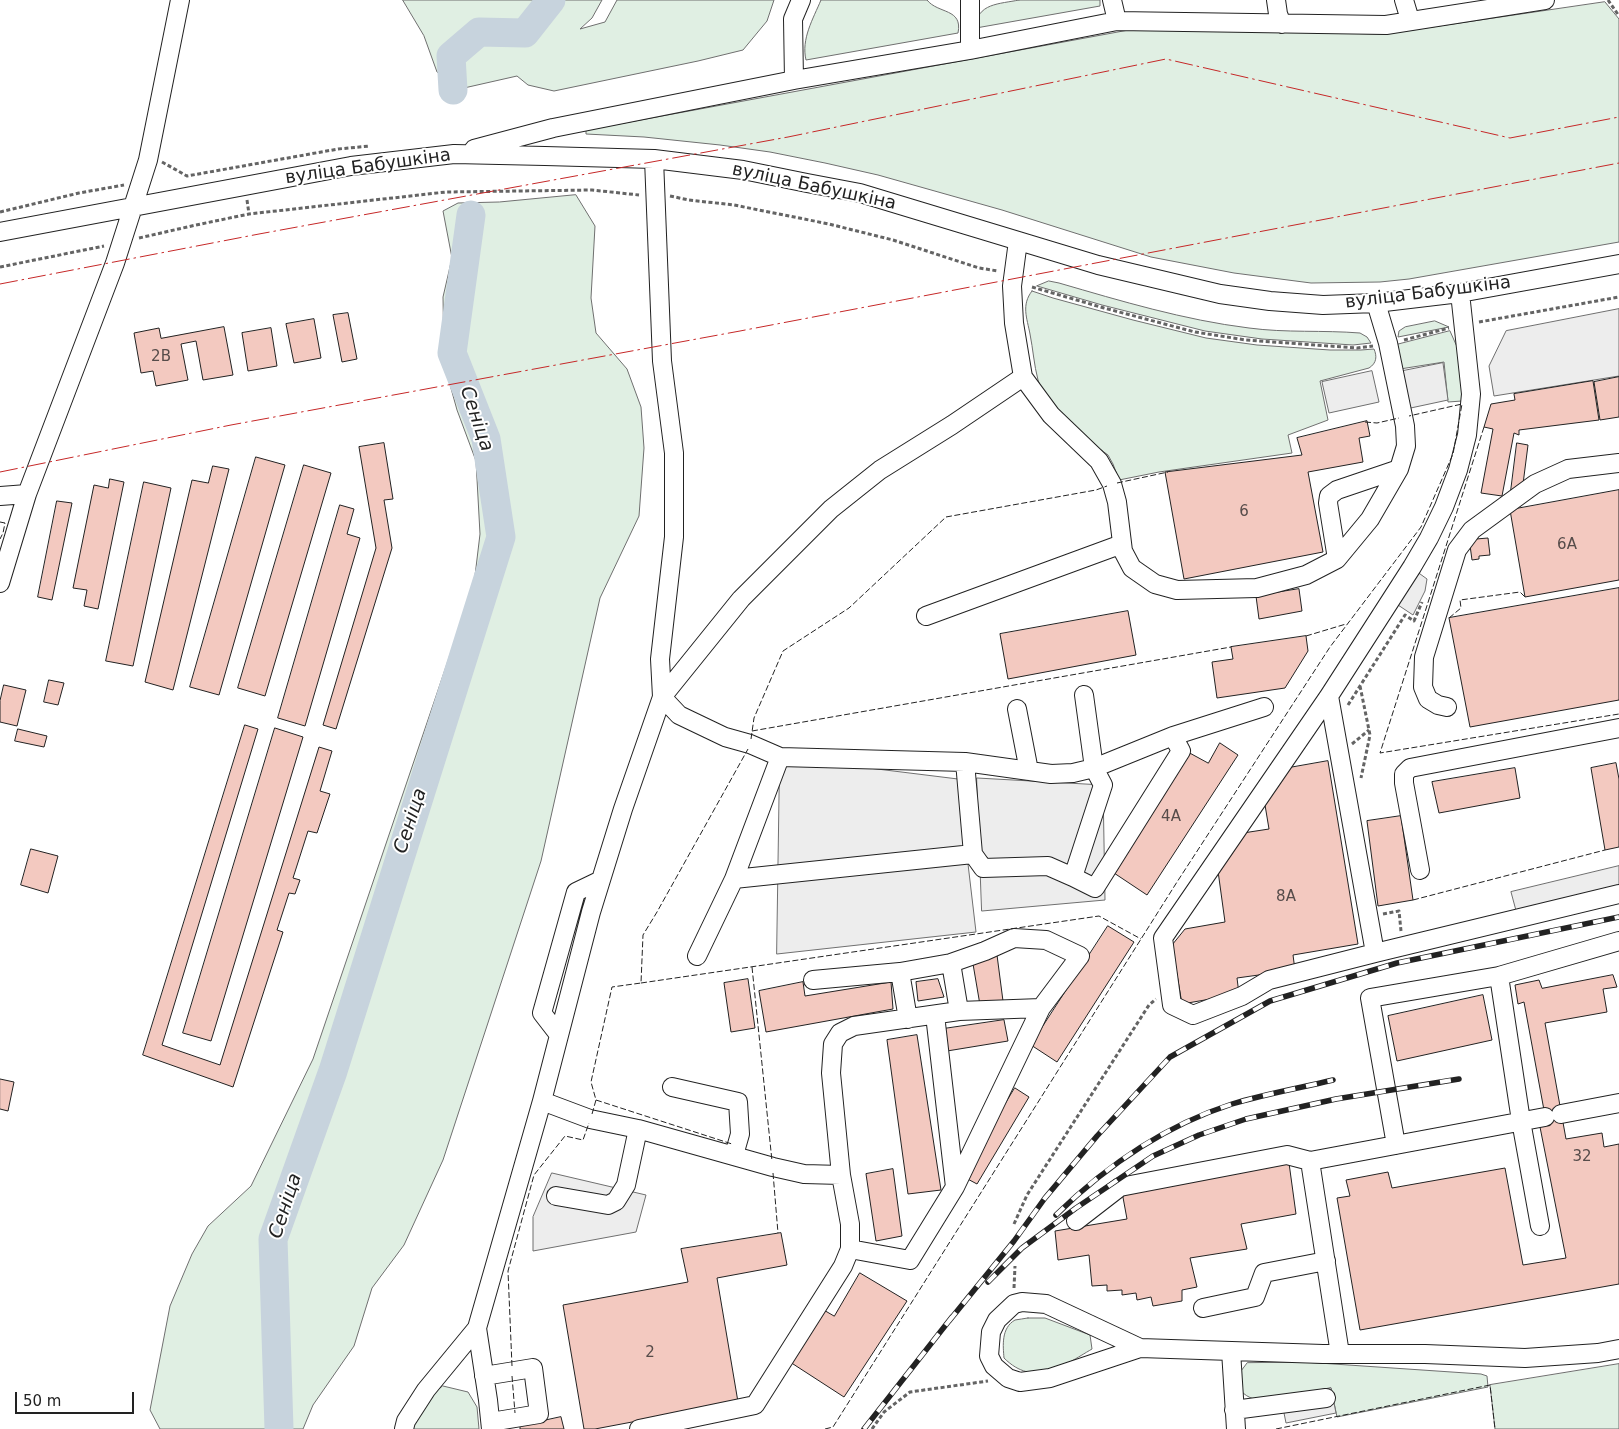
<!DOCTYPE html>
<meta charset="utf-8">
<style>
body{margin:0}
#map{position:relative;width:1619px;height:1429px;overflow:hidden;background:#fff;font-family:"DejaVu Sans",sans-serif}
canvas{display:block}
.scale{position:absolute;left:15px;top:1392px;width:119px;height:22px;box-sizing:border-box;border:2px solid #222;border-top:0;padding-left:6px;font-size:15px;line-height:18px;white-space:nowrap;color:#222;-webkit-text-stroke:4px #fff;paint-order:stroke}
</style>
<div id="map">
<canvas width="1619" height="1429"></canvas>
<div class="scale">50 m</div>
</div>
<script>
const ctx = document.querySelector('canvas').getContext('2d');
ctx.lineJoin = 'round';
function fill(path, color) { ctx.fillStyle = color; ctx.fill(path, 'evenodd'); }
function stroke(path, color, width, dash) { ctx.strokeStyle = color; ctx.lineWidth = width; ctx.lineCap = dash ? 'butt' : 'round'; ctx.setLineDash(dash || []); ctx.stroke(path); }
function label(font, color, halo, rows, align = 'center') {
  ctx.font = font + ' "DejaVu Sans",sans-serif'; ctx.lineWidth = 4; ctx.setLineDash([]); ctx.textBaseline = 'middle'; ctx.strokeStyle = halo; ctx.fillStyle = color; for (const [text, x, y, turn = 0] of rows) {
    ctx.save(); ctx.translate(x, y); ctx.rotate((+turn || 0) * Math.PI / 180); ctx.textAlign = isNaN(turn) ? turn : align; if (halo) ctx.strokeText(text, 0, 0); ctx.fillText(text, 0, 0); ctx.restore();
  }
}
const green = new Path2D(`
 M 403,0 L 602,0 L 592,18 L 580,29 L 605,22 L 617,0 L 774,0 L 767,21 L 743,50 L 698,61 L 554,91 L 528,85 L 517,76 L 464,88 L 437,72 L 424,36 Z
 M 821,0 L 927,0 C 938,14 963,8 958,33 L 806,60 C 801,39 813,19 821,0 Z
 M 1019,0 L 1100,0 L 1100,6 L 976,28 C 976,3 1000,4 1019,0 Z
 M 1605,2 L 1619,19 L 1619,242 L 1409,279 L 1380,282 L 1311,283 L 1234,273 L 1151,257 L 1002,210 L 878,175 L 825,163 L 770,152 L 720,145 L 644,137 L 586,134 L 586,130 L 1134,29 L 1384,34 Z
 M 576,195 L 595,226 L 591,298 L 596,333 L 627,369 L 641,407 L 644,448 L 639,516 L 600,598 L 541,861 L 443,1160 L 404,1245 L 372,1288 L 354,1346 L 313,1405 L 303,1429 L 160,1429 L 150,1410 L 170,1306 L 192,1254 L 208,1226 L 251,1186 L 313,1059 L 474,584 L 480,534 L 476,461 L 457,410 L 444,363 L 443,297 L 452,258 L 443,211 L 458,203 L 499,202 Z
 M 1049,281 L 1059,283 C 1121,301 1184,320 1249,328 C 1286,333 1323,330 1360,333 L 1367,337 L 1371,343 L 1353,345 L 1262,339 L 1205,331 L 1102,305 L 1037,286 Z
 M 1032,291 L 1053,298 L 1133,320 L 1206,338 L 1257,345 L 1330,350 L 1361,350 L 1374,349 C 1377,356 1377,363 1369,368 L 1320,381 L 1328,420 L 1288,435 L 1292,453 L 1159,472 L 1119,480 L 1113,464 L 1108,455 C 1086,439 1046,407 1038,380 C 1034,365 1033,349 1030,334 C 1027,318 1021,305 1032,291 Z
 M 1435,321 L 1449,327 L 1398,337 L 1399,331 L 1405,327 Z
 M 1450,331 L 1458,349 L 1461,368 L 1462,401 L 1448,402 L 1444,362 L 1400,369 L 1396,345 Z
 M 1028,1318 L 1045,1318 L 1090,1335 L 1092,1349 C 1063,1366 1034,1388 1004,1358 C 1003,1346 1001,1328 1015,1320 C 1019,1319 1024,1319 1028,1318 Z
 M 1304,1362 L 1481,1374 L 1487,1376 L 1488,1387 L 1337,1417 L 1331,1388 C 1313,1392 1269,1403 1254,1399 C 1248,1397 1245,1395 1241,1391 L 1241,1371 L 1247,1363 Z
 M 1619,1364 L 1619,1429 L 1495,1429 L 1490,1385 Z
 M 443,1386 L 468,1392 L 477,1407 L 479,1429 L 409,1429 L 430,1396 Z`);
fill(green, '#e0efe3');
stroke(green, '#6f6f6f', 1);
const parking = new Path2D(`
 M 1619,309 L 1619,376 L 1494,396 L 1489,366 L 1506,331 Z
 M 1443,363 L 1448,400 L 1406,409 L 1398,372 Z
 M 1372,371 L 1379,402 L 1329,413 L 1322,382 Z
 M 1416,571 L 1427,579 L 1425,591 L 1413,615 L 1395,603 Z
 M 780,757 L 958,779 L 976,932 L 777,954 Z
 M 977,778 L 1103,785 L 1105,900 L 982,911 Z
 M 1619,866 L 1619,894 L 1518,918 L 1511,892 Z
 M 552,1173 L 646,1195 L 636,1232 L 533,1251 L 533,1217 Z
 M 1331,1388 L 1336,1413 L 1286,1423 L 1281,1398 Z`);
fill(parking, '#ededed');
stroke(parking, '#6f6f6f', 1);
stroke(new Path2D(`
 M 453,90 L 451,56 L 479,32 L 525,33 L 551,0
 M 279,1429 L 273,1239 L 333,1071 L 501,537 L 486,439 L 452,353 L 471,215`), '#c7d3dd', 29);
const building = new Path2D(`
 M 348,313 L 357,359 L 342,362 L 333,315 Z
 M 314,319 L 321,358 L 294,363 L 286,324 Z
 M 224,327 L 233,375 L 203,380 L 196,341 L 181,344 L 188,380 L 156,386 L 153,371 L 141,373 L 134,333 L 159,328 L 161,338 Z
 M 271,328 L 277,366 L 248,371 L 242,333 Z
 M 1619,377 L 1619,417 L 1600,420 L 1594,382 Z
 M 1593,381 L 1599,420 L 1519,430 L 1519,435 L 1514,433 L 1502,496 L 1481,493 L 1493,429 L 1484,427 L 1491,404 L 1515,400 L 1514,394 Z
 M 1367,421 L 1370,436 L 1359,438 L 1363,462 L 1308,472 L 1323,552 L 1184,579 L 1165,472 L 1302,455 L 1297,438 Z
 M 384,443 L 393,499 L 384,500 L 392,548 L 336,729 L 323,725 L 376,548 L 359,447 Z
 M 1517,443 L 1528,445 L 1522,492 L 1511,491 Z
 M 256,457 L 285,465 L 219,695 L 190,687 Z
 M 304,465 L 331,473 L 265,696 L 238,688 Z
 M 213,466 L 229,469 L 173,690 L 145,682 L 192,480 L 208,483 Z
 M 110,479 L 124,482 L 98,609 L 84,606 L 87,590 L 73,588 L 94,485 L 108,488 Z
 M 144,482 L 171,488 L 133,666 L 106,661 Z
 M 1619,490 L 1619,580 L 1525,597 L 1510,510 Z
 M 57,501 L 72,503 L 52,600 L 38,597 Z
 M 340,505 L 354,509 L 347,534 L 360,538 L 305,726 L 278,718 Z
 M 1476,537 L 1476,539 L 1488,538 L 1490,555 L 1479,556 L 1479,559 L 1472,560 L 1469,538 Z
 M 1619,588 L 1619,700 L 1470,727 L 1449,618 Z
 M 1299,589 L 1302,611 L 1259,619 L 1256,596 Z
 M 1128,611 L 1136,655 L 1008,679 L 1000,634 Z
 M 1306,636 L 1308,651 L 1285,688 L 1217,698 L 1212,662 L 1233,659 L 1231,647 Z
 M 49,680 L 64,683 L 58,705 L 44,702 Z
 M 4,685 L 26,690 L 17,726 L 0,722 L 0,701 Z
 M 245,725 L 258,729 L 162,1045 L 220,1065 L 319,747 L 332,751 L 320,791 L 330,794 L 317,833 L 308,831 L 293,878 L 300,880 L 295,894 L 289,893 L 277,930 L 283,932 L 233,1087 L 143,1055 Z
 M 275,728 L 303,737 L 211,1041 L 183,1033 Z
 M 18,729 L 47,736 L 44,747 L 15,741 Z
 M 1220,743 L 1238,755 L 1147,895 L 1111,871 L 1186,751 L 1208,763 Z
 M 1328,761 L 1358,944 L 1293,955 L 1295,970 L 1237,978 L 1239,994 L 1182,1004 L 1172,945 L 1185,929 L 1225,922 L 1218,871 L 1243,833 L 1269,829 L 1265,805 L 1288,768 Z
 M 1616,763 L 1619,779 L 1619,847 L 1605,850 L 1591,768 Z
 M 1515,768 L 1520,798 L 1439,813 L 1432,782 Z
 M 1401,816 L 1413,900 L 1378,906 L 1367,821 Z
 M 31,849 L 58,856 L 48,893 L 21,885 Z
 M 1108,926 L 1134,942 L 1057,1062 L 1031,1045 Z
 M 997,955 L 1003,1001 L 980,1005 L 972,958 Z
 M 1613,975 L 1617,987 L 1603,989 L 1607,1012 L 1545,1023 L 1566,1139 L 1602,1133 L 1604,1147 L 1619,1144 L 1619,1284 L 1360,1330 L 1337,1198 L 1350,1196 L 1346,1180 L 1388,1172 L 1392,1188 L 1505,1168 L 1523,1265 L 1566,1258 L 1539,1122 L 1546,1121 L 1524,1002 L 1518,1004 L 1515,985 L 1539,980 L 1542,988 Z
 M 748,979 L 755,1028 L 731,1032 L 724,983 Z
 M 938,979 L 944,997 L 918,1001 L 916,982 Z
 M 803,982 L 805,996 L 891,982 L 893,1009 L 766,1032 L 759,991 Z
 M 1483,995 L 1492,1040 L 1397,1061 L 1388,1016 Z
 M 1004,1020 L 1008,1041 L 947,1051 L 943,1029 Z
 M 917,1035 L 941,1190 L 908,1194 L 887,1040 Z
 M 0,1079 L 14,1082 L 8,1111 L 0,1109 Z
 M 1015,1088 L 1029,1097 L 977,1184 L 962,1176 Z
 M 1289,1163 L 1296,1214 L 1241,1224 L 1247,1249 L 1190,1258 L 1197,1287 L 1182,1290 L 1182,1301 L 1153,1306 L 1151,1297 L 1137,1300 L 1136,1293 L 1122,1295 L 1122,1290 L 1107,1291 L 1107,1285 L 1092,1286 L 1089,1255 L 1058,1260 L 1055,1231 L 1127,1219 L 1122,1192 Z
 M 893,1169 L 902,1236 L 876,1241 L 866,1174 Z
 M 781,1233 L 787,1265 L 717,1278 L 738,1402 L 595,1429 L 584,1429 L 563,1305 L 688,1282 L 681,1249 Z
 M 860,1273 L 907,1301 L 844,1397 L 790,1362 L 822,1309 L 834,1316 Z
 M 561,1417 L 564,1429 L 520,1429 L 520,1426 Z`);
fill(building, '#f3c9c0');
stroke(building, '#222', 1);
const minor = new Path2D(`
 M 1112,0 L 1117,21
 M 1276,0 L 1278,14 L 1282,24
 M 1404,0 L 1410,20
 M 970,50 L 970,0
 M 794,80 L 793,19 L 801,0
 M 474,149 L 553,128 L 794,80 L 970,50 L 1117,21 L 1386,25 L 1545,0
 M 0,232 L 351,166 L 454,154 L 545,156 L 654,159 L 743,170 L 807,183 L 860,193 L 1098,265 L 1220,294 L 1270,301 L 1323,305 L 1376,303 L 1460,293 L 1619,264
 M 1018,241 L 1012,286 L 1014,323 L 1023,377 L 1051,415 L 1099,461 L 1112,484 L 1117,502 L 1123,551 L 1132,568 L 1155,584 L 1177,590 L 1257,588 L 1306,575 L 1337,559 L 1370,519 L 1399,469 L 1406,446 L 1405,426 L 1388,343 L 1376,303
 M 1460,293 L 1471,394 L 1467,435 L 1458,470 L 1444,507 L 1429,538 L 1412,567 L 1329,696 L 1375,953 L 1619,894
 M 1023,377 L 952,425 L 880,470 L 831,509 L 741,599 L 662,697 L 679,715 L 725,737 L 750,744 L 780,757 L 965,762 L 1051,774 L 1073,773 L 1094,768 L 1173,736 L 1264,707
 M 0,496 L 27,494
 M 1337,559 L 1328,503 L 1329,496 L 1337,490 L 1399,469
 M 0,583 L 27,494 L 115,263 L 148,160 L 180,0
 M 926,616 L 1122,544
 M 1084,695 L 1094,768 L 1103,785 L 1073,877 L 1095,888 L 1181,751 L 1173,736
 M 1329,696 L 1163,938 L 1172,1005 L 1193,1015 L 1242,996 L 1269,980 L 1375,953
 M 1447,707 L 1438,705 L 1428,699 L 1423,687 L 1424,657 L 1457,550 L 1472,530 L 1535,484 L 1568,469 L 1619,463
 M 1017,709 L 1029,771
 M 780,757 L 734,879 L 973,854
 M 965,762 L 973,854 L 983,868 L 1048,866 L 1073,877
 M 1420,870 L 1404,783 L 1404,774 L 1410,768 L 1619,728
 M 697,956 L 734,879
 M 951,963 L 985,951 L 1014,938 L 1046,940 L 1080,956 L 1041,1008 L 955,1187
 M 1499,976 L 1521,1121 L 1540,1226
 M 813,980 L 900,972
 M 908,1019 L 900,972 L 951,963 L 959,1011
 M 559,1035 L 542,1013 L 576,892 L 601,880
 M 672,1087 L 738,1102 L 740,1134 L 734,1155
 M 542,1101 L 590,1119 L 638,1129 L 773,1167 L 804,1174 L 841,1175
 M 1561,1114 L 1619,1103
 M 1396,1145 L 1370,998 L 1499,976 L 1619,941
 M 556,1196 L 608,1205 L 616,1201 L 626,1185 L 638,1129
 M 1076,1221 L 1120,1187 L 1287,1155 L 1310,1161
 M 850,1249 L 910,1260 L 955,1187 L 935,1015
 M 1203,1308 L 1255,1297 L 1264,1273 L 1326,1261
 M 477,1328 L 488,1400 L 491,1429
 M 1140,1348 L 1046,1304 L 1022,1302 L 1014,1304 L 997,1320 L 991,1332 L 989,1356 L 994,1366 L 1008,1378 L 1020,1382 L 1050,1378 L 1140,1348 L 1323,1354 L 1425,1354 L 1525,1358 L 1598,1353 L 1619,1349
 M 1231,1351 L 1236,1429
 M 1340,1354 L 1310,1161 L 1545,1117
 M 484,1376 L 533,1368 L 539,1414 L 491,1422
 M 1234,1410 L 1326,1398
 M 404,1429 L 406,1421 L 426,1390 L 477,1328 L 542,1101 L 591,912 L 623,809 L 662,697 L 660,659 L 674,537 L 674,453 L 662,361 L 654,159
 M 639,1429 L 755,1405 L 843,1266 L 850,1249 L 850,1224 L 841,1175 L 831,1073 L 833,1044 L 840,1033 L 854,1026 L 959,1011 L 1041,1008`);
stroke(minor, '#222', 20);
stroke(new Path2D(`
 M 1608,0 L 1619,16
 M 162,162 L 187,176 L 338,149 L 370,146
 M 670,196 L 689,200 L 734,205 L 829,224 L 893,240 L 979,268 L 998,271
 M 247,200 L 249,214
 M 0,212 L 79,193 L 124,185
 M 139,238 L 196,225 L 249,214 L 446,192 L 592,190 L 639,195
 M 0,267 L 104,246
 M 1032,287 L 1104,308 L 1195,332 L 1246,340 L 1357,348 L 1373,346
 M 1479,322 L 1619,297
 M 1404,340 L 1449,328
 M 1360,686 L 1370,735 L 1361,778
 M 1348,705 L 1405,615 L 1414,621 L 1422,602
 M 1352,744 L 1369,730
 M 1383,914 L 1399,911 L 1401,931
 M 1014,1224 L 1027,1195 L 1149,1005 L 1156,999
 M 1014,1288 L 1015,1266
 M 872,1429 L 884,1412 L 910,1392 L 988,1381`), '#646464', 3, [4, 2.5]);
stroke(minor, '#fff', 18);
const rail = new Path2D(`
 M 1056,1215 C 1107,1165 1164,1126 1232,1104 C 1265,1094 1300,1088 1333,1080
 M 988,1282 L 1022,1248 L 1076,1208 L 1153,1156 L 1199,1135 L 1246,1119 L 1336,1099 L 1459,1079
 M 949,1321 L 1014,1241 L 1045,1198 L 1097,1136 L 1170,1057 L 1270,1001 L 1397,963 L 1619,917
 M 864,1429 L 952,1317`);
stroke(rail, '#222', 5.5);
stroke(rail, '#fff', 4, [11]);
stroke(new Path2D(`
 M 1365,422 L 1377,423 L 1399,418
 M 1484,427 L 1380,753 L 1619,714
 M 1117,483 L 1168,472
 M 0,522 L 5,523 L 3,533 L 0,539
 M 1449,618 L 1461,608 L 1460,600 L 1520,592 L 1525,597
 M 1306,636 L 1346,624
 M 752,731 L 1231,647
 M 751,739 L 754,718 L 783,651 L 849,608 L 946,517 L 1096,490 L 1107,486
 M 1413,900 L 1605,850
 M 752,967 L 772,1161
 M 641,983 L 1099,916 L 1141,939
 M 596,1100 L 732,1144
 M 592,1114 L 596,1100 L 591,1082 L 612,987 L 641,983 L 643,935 L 657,912 L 748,749
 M 773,1173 L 778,1233
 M 512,1366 L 508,1271 L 534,1175 L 565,1136 L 583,1140 L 589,1123
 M 512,1376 L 515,1413
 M 825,1429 L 833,1427 L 1177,882 L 1330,647 L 1421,527 L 1453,454 L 1462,404 L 1409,416
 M 1276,1429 L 1490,1385 L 1495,1429`), '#222', 1, [6, 2.5]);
stroke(new Path2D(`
 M 0,284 L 259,234 L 788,137 L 1166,59 L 1510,138 L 1619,117
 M 0,472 L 231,425 L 740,331 L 1619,163`), '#c62828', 1, [18, 4, 2.5, 4]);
label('15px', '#564c4a', null, [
 ["2В",161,357],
 ["6",1244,512],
 ["6А",1567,545],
 ["4А",1171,817],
 ["8А",1286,897],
 ["32",1582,1157],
 ["2",650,1353]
]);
label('18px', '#222', '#fff', [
 ["вуліца Бабушкіна",368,167,-8],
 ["вуліца Бабушкіна",814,187,12],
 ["вуліца Бабушкіна",1428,293,-7]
]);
label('italic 19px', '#222', '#fff', [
 ["Сеніца",476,419,71],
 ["Сеніца",411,821,-72],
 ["Сеніца",286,1206,-72]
]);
</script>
